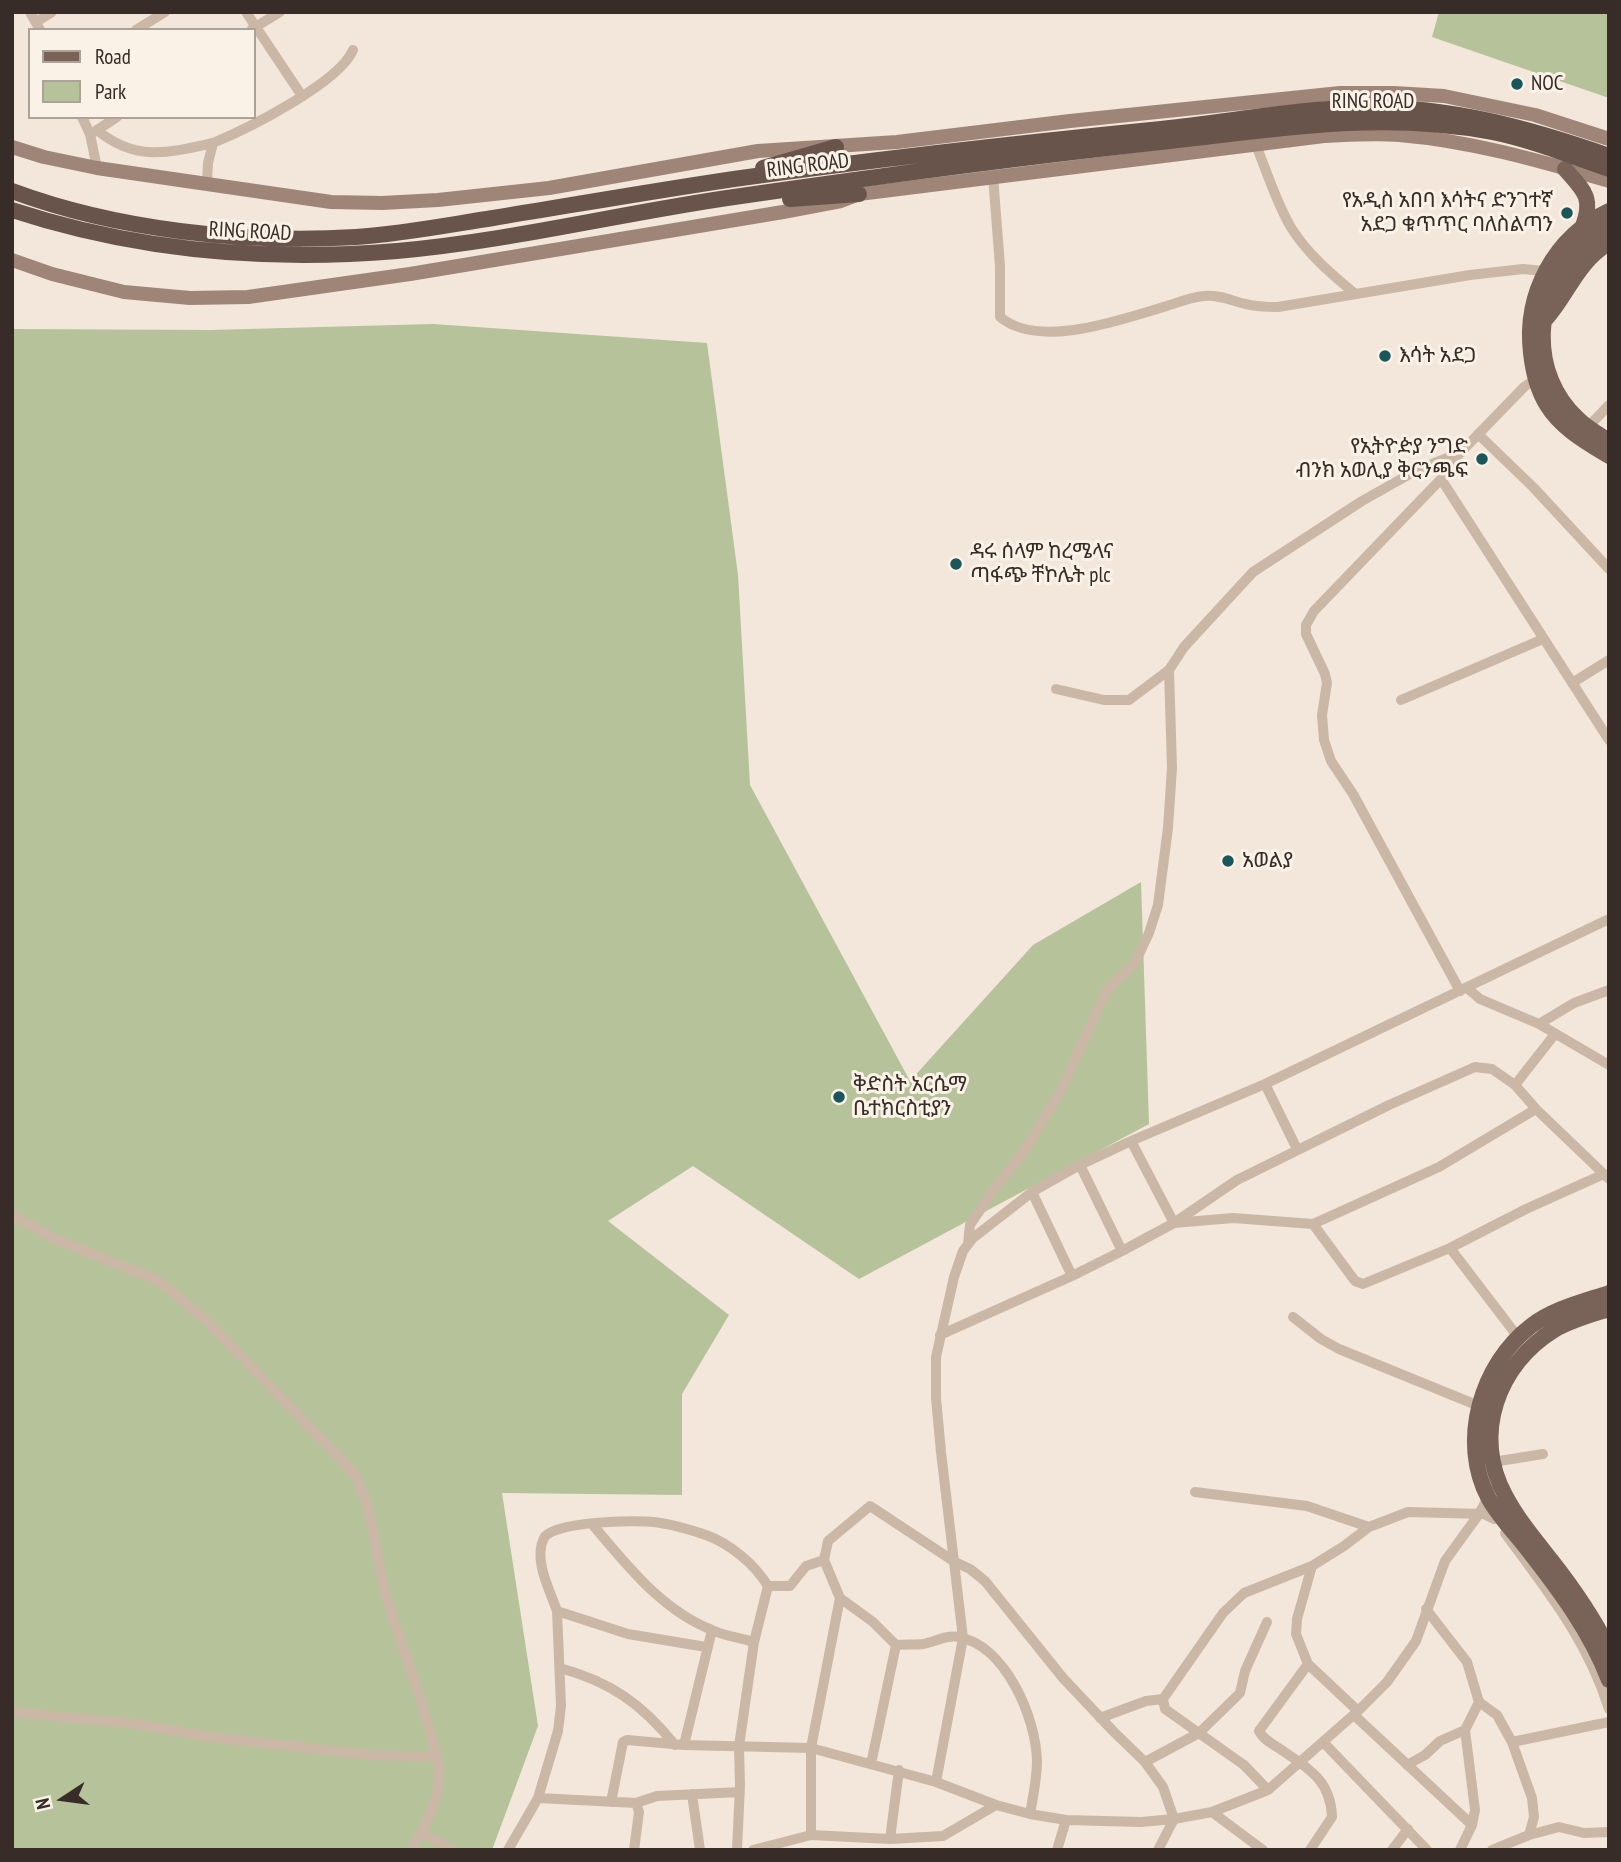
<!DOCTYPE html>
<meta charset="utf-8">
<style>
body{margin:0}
#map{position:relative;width:1621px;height:1862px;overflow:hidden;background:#f2e7da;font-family:"PT Sans Narrow",sans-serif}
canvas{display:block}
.frame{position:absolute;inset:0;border:14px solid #372c27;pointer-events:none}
.legend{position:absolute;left:28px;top:28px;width:228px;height:91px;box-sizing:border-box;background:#faf1e7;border:2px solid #aca29a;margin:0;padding:9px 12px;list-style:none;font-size:21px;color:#372c27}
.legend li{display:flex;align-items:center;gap:14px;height:35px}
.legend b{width:35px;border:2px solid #aca29a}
.north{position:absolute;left:28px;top:1764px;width:70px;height:70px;-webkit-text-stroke:5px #faf1e7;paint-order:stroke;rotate:257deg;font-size:19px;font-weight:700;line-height:28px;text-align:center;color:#372c27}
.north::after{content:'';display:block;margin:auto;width:24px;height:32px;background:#372c27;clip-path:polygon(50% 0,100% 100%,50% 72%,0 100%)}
</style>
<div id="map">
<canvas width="1621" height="1862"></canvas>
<div class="frame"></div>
<ul class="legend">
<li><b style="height:9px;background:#796358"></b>Road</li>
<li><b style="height:19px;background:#b5c29a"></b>Park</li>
</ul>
<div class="north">N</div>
</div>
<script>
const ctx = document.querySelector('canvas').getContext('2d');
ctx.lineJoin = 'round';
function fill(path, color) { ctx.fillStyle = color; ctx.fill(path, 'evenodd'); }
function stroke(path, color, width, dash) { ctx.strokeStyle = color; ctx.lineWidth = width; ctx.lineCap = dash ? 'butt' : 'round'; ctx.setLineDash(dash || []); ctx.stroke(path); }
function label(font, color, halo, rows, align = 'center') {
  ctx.font = font + ' "PT Sans Narrow","Noto Sans Ethiopic",sans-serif'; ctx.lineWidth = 6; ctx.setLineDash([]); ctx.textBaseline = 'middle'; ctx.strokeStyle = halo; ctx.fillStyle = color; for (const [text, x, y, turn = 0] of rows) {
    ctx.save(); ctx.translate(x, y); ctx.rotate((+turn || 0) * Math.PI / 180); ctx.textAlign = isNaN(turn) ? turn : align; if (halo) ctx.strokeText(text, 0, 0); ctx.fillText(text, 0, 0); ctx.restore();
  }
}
fill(new Path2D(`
 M 1439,12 L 1609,12 L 1609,98 L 1432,37 Z
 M 433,324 L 707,343 L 738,575 L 750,785 L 910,1081 L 1033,945 L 1141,882 L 1149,1124 L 859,1279 L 693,1166 L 608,1221 L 729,1315 L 682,1394 L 682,1495 L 502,1493 L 538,1726 L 492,1850 L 12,1850 L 12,329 L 211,330 Z`), '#b5c29a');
stroke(new Path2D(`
 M 30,12 L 40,30
 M 246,12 L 302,96
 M 36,22 L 52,12
 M 252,29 L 280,12
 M 136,30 L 165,12
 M 82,117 L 90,134 L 97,168
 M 97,130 C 135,162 169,153 213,143
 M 94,132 L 117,117
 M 1255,143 C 1267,171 1276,203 1292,229 C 1308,254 1330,273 1353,292
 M 993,176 L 1000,266 L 1000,317 C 1040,350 1123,319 1167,306 C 1179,302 1192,297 1204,296 C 1219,294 1232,301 1246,304 C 1257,307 1267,307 1278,307 L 1470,275 L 1523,269 L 1544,271
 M 207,182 L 208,163 L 213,143 C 247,129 339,83 353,50
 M 1588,427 L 1609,405
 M 1478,434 L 1533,487 L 1609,569
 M 1460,453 L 1441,479 L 1609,740
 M 1441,479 L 1314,611 L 1306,625 L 1306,634 L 1325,674 L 1327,683 L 1322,715 L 1324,740 L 1331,761 L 1353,794 L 1460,991
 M 1572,683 L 1609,660
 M 1056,689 L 1104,700 L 1129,700 L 1169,670 L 1184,647 L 1253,572 L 1362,501 L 1417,470 L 1460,453 L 1524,387 L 1540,376
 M 1401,700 L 1543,639
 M 1467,988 L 1480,999 L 1539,1024 L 1609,1065
 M 1539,1024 L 1574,1003 L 1609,990
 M 1265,1084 L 1297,1149
 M 1515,1085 L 1555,1034
 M 1131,1141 L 1174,1223 L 1233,1218 L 1313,1224 L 1355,1281 L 1363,1284 L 1450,1248 L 1526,1209 L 1604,1174
 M 1080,1165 L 1122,1251
 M 1032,1192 L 1072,1276
 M 12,1215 L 57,1240 L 155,1279 L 170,1290 L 208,1322 L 354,1473 C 374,1509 375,1552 385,1591 C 398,1638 417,1682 429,1729 C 434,1744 439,1760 439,1776 C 439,1800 424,1829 411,1850
 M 1313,1224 L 1439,1167 L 1536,1109
 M 968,1244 L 970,1225 L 995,1188 L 1023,1153 L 1060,1092 L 1107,990 L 1135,963 L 1149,933 L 1158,905 L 1168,828 L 1172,768 L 1169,670
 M 1450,1248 L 1518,1337
 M 1293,1317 L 1321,1339 L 1339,1349 L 1479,1406
 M 940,1335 L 1072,1276 L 1122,1251 L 1174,1223 L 1237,1180 L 1389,1105 L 1475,1067 L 1492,1069 L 1515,1085 L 1536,1109 L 1609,1179
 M 1493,1462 L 1543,1454
 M 1195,1492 L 1307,1506 L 1369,1527
 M 592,1524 C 626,1564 661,1610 712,1630 C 725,1636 740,1638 754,1642
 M 1505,1533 C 1547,1591 1587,1639 1609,1709
 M 768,1586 L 790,1586 L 806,1566 L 824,1560
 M 1426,1609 L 1467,1662 L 1479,1702 L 1497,1715 L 1512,1742 L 1532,1798 L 1534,1817 L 1529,1835
 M 557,1611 C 550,1590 533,1560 544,1538 C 553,1521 635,1520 654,1522 C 671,1524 691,1530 706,1535 C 731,1544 755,1565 768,1586 L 754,1642 L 739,1746 L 740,1785 L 737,1850
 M 896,1645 C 905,1644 915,1645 923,1644 C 937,1641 945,1635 959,1637 C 1006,1646 1036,1718 1037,1761 C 1037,1778 1033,1797 1030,1814
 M 1308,1664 L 1259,1731 C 1263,1739 1272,1744 1280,1749 C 1307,1767 1331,1780 1332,1817 L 1310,1850
 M 560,1668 C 611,1682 642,1704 675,1745
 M 1358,1711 L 1308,1664 L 1296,1634 L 1297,1619 L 1312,1566 L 1344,1546 L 1369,1527 L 1408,1512 L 1484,1514 L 1494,1519
 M 12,1712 L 137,1724 L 210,1737 L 371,1755 L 437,1757
 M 1354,1715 L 1472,1825
 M 1100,1718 L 1146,1701 L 1163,1699
 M 1323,1742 L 1427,1850
 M 1512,1742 L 1609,1722
 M 684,1745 L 712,1630
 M 1145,1762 L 1199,1733 L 1240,1693 L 1245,1671 L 1267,1622
 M 871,1764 L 896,1645 L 873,1622 L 840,1598 L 824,1560 L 828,1541 L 870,1506 L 955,1562 L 970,1569 L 985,1581 L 1063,1678 L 1114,1732 L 1145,1762 L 1163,1787 L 1174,1819 L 1158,1850
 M 1407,1765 L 1425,1755 L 1440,1741 L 1465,1730
 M 936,1782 L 963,1638 L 941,1452 L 936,1398 L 936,1357 L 954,1277 L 963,1251 L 973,1238 L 1032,1192 L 1080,1165 L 1131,1141 L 1265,1084 L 1609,919
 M 1268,1790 L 1244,1765 L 1165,1709 L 1163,1699 L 1223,1613 L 1244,1593 L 1312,1566
 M 692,1794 L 700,1850
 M 538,1798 L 636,1803 L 639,1812 L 634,1850
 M 611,1802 L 623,1742 L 627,1740 L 684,1745 L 811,1748 L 936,1782 L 996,1805 L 1030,1814 L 1066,1820 L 1141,1822 L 1174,1819 L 1212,1812 L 1268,1790 L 1358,1711 L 1387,1682 L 1416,1641 L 1445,1561 L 1479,1514 L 1488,1497
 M 636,1803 L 657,1796 L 740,1792
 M 1212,1812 L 1263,1850
 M 422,1832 L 452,1850
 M 811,1835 L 811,1748 L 840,1598
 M 890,1839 L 899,1770
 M 508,1850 L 538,1798 L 558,1731 L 561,1706 L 557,1611 L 628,1634 L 706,1647
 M 753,1850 L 811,1835 L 890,1839 L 943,1836 L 996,1805
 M 1057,1850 L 1066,1820
 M 1392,1850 L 1408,1829
 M 1460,1850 L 1472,1825 L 1475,1810 L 1465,1730 L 1479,1702
 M 1492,1850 L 1529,1835 L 1559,1827 L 1584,1833 L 1609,1832`), '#cbb7a6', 10);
stroke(new Path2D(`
 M 12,147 L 44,157 L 97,168 L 331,202 L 382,203 L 438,200 L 549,188 L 758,151 L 897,142 L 1070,121 L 1340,93 L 1394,93 L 1444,96 L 1535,115 L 1609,139
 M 12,260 L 52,274 L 124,292 L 190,298 L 248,297 L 410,274 L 783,212 L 841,201 L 859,194 L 1324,136 C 1349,135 1374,133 1399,135 C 1472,141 1540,161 1609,181`), '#9f8577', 14);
stroke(new Path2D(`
 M 1565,169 C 1583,190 1594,197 1583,226
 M 1609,211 C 1554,237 1524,294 1531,353 C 1533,371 1537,389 1547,405 C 1561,428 1586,442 1609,456
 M 1609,228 C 1598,234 1587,241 1578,250 C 1533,296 1529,374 1578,419 C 1587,428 1598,434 1609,441
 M 1545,320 C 1569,293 1576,263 1609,243
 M 1609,1293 C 1582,1302 1553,1309 1531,1326 C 1481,1364 1458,1442 1489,1499 C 1499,1517 1515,1533 1528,1550 C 1560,1591 1590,1631 1609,1680
 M 1609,1309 C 1590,1315 1571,1320 1554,1330 C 1498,1364 1472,1435 1505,1495 C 1517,1518 1535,1540 1551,1560 C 1573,1588 1593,1617 1609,1649`), '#796358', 16);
stroke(new Path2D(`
 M 763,168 L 836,147
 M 12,191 C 117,230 245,244 356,237 C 402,234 448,225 493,218 C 573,205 653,191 734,179 C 876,159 1019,143 1161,129 C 1229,122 1295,109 1363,107 C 1448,106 1529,128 1609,156
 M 790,199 L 859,194
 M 12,210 C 137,251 267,262 397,251 C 510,241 622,213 734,197 C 879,176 1024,157 1169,141 C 1281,129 1380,111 1492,132 C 1532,140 1571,156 1609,169`), '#68544b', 16);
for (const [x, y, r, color] of [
 [1517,84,7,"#1b565a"],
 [1567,213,7,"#1b565a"],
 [1385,356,7,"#1b565a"],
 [1482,459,7,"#1b565a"],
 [956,564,7,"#1b565a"],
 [1228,861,7,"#1b565a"],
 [839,1097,7,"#1b565a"]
]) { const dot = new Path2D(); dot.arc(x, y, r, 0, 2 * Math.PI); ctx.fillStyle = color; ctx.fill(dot); stroke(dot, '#faf1e7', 2.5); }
label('21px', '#372c27', '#faf1e7', [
 ["NOC",1531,84],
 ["የአዲስ አበባ እሳትና ድንገተኛ",1553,201,"right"],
 ["አደጋ ቁጥጥር ባለስልጣን",1553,225,"right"],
 ["እሳት አደጋ",1399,356],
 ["የኢትዮዽያ ንግድ",1468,447,"right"],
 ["ብንክ አወሊያ ቅርንጫፍ",1468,471,"right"],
 ["ዳሩ ሰላም ከረሜላና",970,552],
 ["ጣፋጭ ቸኮሌት plc",970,576],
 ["አወልያ",1242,861],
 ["ቅድስት አርሴማ",853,1085],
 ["ቤተክርስቲያን",853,1109]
], 'left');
label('21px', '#372c27', '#faf1e7', [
 ["RING ROAD",1373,102],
 ["RING ROAD",808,166,-7],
 ["RING ROAD",250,232,3]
]);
</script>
